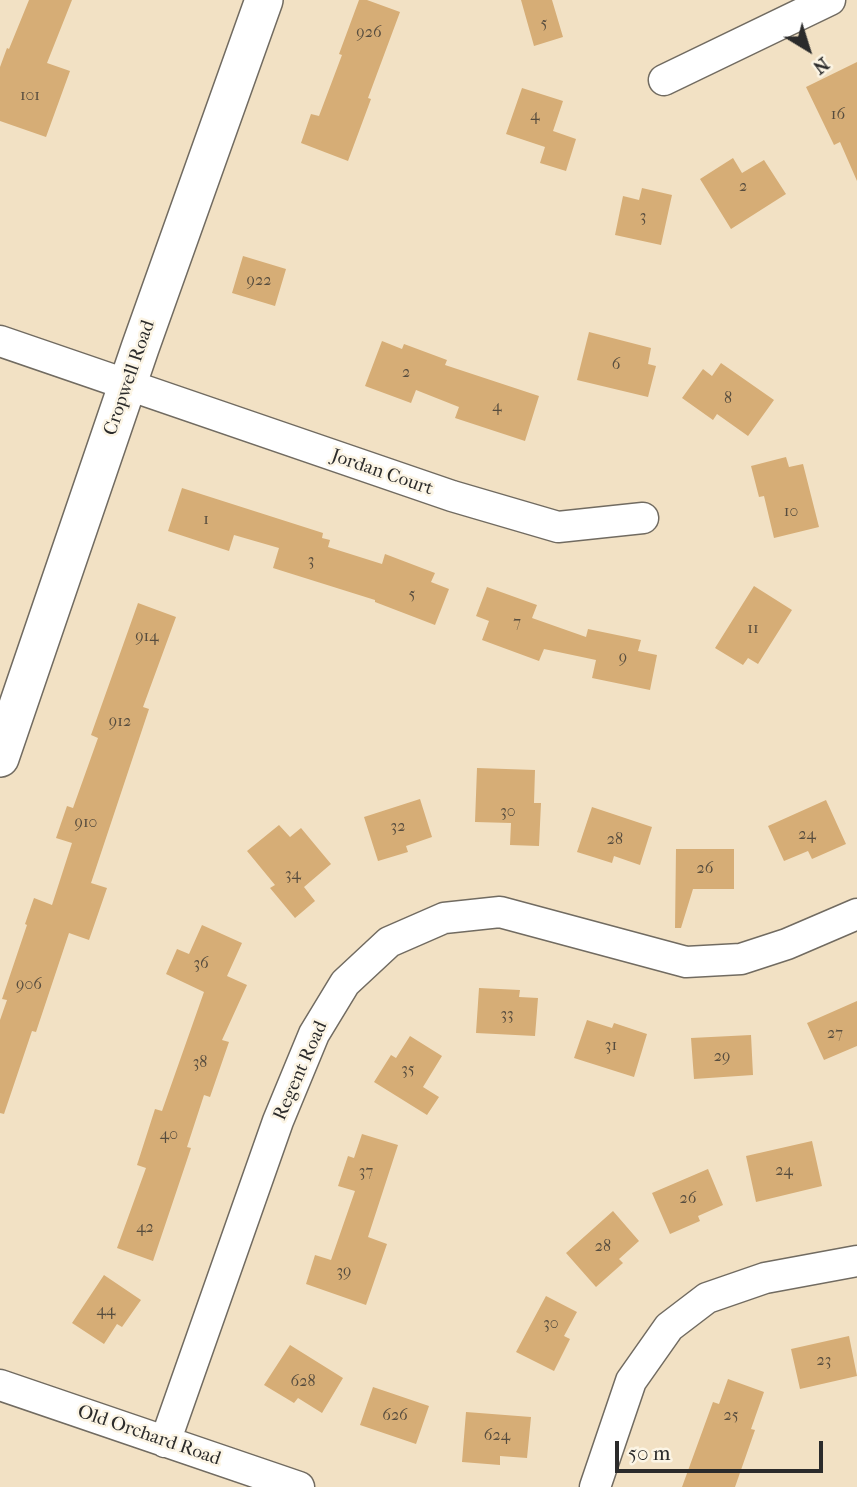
<!DOCTYPE html>
<style>
body{margin:0}
#map{position:relative;width:857px;height:1487px;overflow:hidden;background:#f2e1c4;font-family:"IM FELL French Canon",serif}
canvas{display:block}
.north{position:absolute;left:773px;top:14px;width:70px;height:70px;-webkit-text-stroke:5px #fcf5e5;paint-order:stroke;rotate:142deg;font-size:19px;font-weight:700;line-height:28px;text-align:center;color:#2b2b2b}
.north::after{content:'';display:block;margin:auto;width:24px;height:32px;background:#2b2b2b;clip-path:polygon(50% 0,100% 100%,50% 72%,0 100%)}
.scale{position:absolute;left:615px;top:1441px;width:208px;height:32px;box-sizing:border-box;border:4px solid #2b2b2b;border-top:0;padding-left:9px;font-size:21px;line-height:24px;white-space:nowrap;color:#2b2b2b;-webkit-text-stroke:5px #fcf5e5;paint-order:stroke}
</style>
<div id="map">
<canvas width="857" height="1487"></canvas>
<div class="north">N</div>
<div class="scale">50 m</div>
</div>
<script>
const ctx = document.querySelector('canvas').getContext('2d');
ctx.lineJoin = 'round';
function fill(path, color) { ctx.fillStyle = color; ctx.fill(path, 'evenodd'); }
function stroke(path, color, width, dash) { ctx.strokeStyle = color; ctx.lineWidth = width; ctx.lineCap = dash ? 'butt' : 'round'; ctx.setLineDash(dash || []); ctx.stroke(path); }
function label(font, color, halo, rows, align = 'center') {
  ctx.font = font + ' "IM FELL French Canon",serif'; ctx.lineWidth = 5; ctx.setLineDash([]); ctx.textBaseline = 'middle'; ctx.strokeStyle = halo; ctx.fillStyle = color; for (const [text, x, y, turn = 0] of rows) {
    ctx.save(); ctx.translate(x, y); ctx.rotate((+turn || 0) * Math.PI / 180); ctx.textAlign = isNaN(turn) ? turn : align; if (halo) ctx.strokeText(text, 0, 0); ctx.fillText(text, 0, 0); ctx.restore();
  }
}
fill(new Path2D(`
 M 29,0 L 72,0 L 47,63 L 70,71 L 46,137 L 0,121 L 0,67 L 7,48 L 9,49 Z
 M 359,0 L 367,0 L 400,12 L 368,98 L 371,99 L 348,161 L 301,143 L 311,114 L 319,116 L 342,55 L 339,54 Z
 M 521,0 L 552,0 L 563,37 L 534,46 Z
 M 857,62 L 857,181 L 840,142 L 834,145 L 806,87 Z
 M 522,88 L 563,101 L 553,131 L 576,139 L 566,171 L 540,163 L 545,147 L 506,134 Z
 M 733,158 L 742,173 L 764,160 L 786,194 L 731,229 L 700,179 Z
 M 642,188 L 672,195 L 661,245 L 615,235 L 623,196 L 639,200 Z
 M 243,256 L 286,269 L 275,306 L 232,293 Z
 M 589,332 L 651,348 L 648,364 L 656,366 L 648,397 L 577,380 Z
 M 382,341 L 402,349 L 404,344 L 447,360 L 445,365 L 539,396 L 525,441 L 455,418 L 459,407 L 416,390 L 411,403 L 365,386 Z
 M 721,363 L 774,400 L 748,436 L 717,414 L 713,420 L 682,398 L 703,369 L 712,376 Z
 M 786,457 L 789,467 L 803,464 L 819,527 L 774,538 L 764,496 L 759,497 L 751,466 Z
 M 182,488 L 323,533 L 322,538 L 330,540 L 328,547 L 382,564 L 385,554 L 435,573 L 431,582 L 449,589 L 435,625 L 375,602 L 375,600 L 273,568 L 279,548 L 234,535 L 229,551 L 168,531 Z
 M 754,586 L 792,610 L 758,664 L 748,658 L 743,665 L 715,648 Z
 M 487,587 L 537,605 L 532,618 L 586,637 L 588,629 L 641,640 L 638,651 L 657,655 L 650,690 L 592,678 L 596,660 L 544,649 L 539,661 L 482,640 L 489,621 L 476,616 Z
 M 138,603 L 176,617 L 143,707 L 149,709 L 91,883 L 107,888 L 89,940 L 69,933 L 36,1032 L 32,1031 L 4,1114 L 0,1113 L 0,1020 L 7,1000 L 2,999 L 27,925 L 25,924 L 34,898 L 52,905 L 72,843 L 56,838 L 67,806 L 73,808 L 98,738 L 91,735 Z
 M 477,768 L 535,770 L 534,803 L 541,803 L 539,846 L 510,845 L 511,823 L 475,822 Z
 M 420,799 L 432,837 L 406,846 L 408,852 L 378,861 L 364,817 Z
 M 826,800 L 846,844 L 812,859 L 808,851 L 784,861 L 768,826 Z
 M 592,807 L 652,827 L 640,865 L 614,856 L 612,863 L 577,852 Z
 M 279,825 L 290,837 L 301,828 L 331,864 L 304,887 L 315,901 L 295,918 L 270,888 L 275,885 L 247,851 Z
 M 676,849 L 734,849 L 734,889 L 693,889 L 681,928 L 675,928 Z
 M 202,925 L 242,943 L 227,976 L 247,985 L 222,1040 L 229,1042 L 210,1097 L 204,1095 L 187,1147 L 191,1148 L 153,1261 L 117,1248 L 146,1168 L 137,1165 L 155,1109 L 162,1111 L 204,992 L 166,974 L 177,949 L 189,954 Z
 M 479,988 L 520,990 L 519,997 L 538,998 L 535,1036 L 476,1033 Z
 M 857,1001 L 857,1046 L 824,1060 L 807,1023 Z
 M 587,1020 L 612,1028 L 614,1023 L 647,1034 L 634,1077 L 574,1058 Z
 M 751,1035 L 753,1075 L 694,1079 L 691,1038 Z
 M 410,1036 L 442,1056 L 423,1087 L 439,1097 L 427,1115 L 374,1082 L 391,1055 L 396,1058 Z
 M 362,1134 L 398,1145 L 368,1237 L 387,1244 L 366,1305 L 306,1284 L 315,1255 L 331,1260 L 355,1191 L 338,1186 L 348,1156 L 354,1158 Z
 M 812,1141 L 822,1186 L 756,1202 L 746,1156 Z
 M 708,1169 L 723,1205 L 698,1216 L 700,1221 L 670,1234 L 652,1193 Z
 M 613,1211 L 639,1241 L 619,1259 L 623,1263 L 596,1287 L 566,1253 Z
 M 104,1275 L 141,1300 L 122,1327 L 117,1324 L 104,1344 L 72,1323 Z
 M 546,1296 L 577,1312 L 564,1336 L 570,1339 L 554,1371 L 516,1352 Z
 M 849,1336 L 857,1376 L 800,1389 L 791,1349 Z
 M 290,1345 L 343,1378 L 322,1413 L 298,1398 L 294,1403 L 264,1385 Z
 M 728,1379 L 764,1392 L 751,1429 L 755,1430 L 735,1487 L 682,1487 L 713,1402 L 719,1404 Z
 M 373,1387 L 429,1406 L 416,1444 L 360,1425 Z
 M 466,1412 L 531,1417 L 527,1458 L 500,1456 L 500,1465 L 462,1462 Z`), '#d6ad76');
const minor = new Path2D(`
 M 664,80 L 830,0
 M 0,341 L 452,496 L 558,527 L 643,518
 M 0,1385 L 299,1487
 M 165,1442 L 278,1121 L 314,1034 L 345,983 L 389,942 L 444,918 L 500,912 L 686,962 L 741,959 L 787,944 L 857,914
 M 595,1487 L 631,1381 L 669,1327 L 707,1298 L 765,1278 L 857,1261`);
const tertiary = new Path2D(`
 M 0,758 L 140,348 L 264,0`);
stroke(minor, '#716b61', 33);
stroke(tertiary, '#716b61', 40);
stroke(minor, '#fff', 30);
stroke(tertiary, '#fff', 37);
label('16px', '#564c3e', null, [
 ["5",544,24],
 ["926",369,33],
 ["101",30,96],
 ["16",838,115],
 ["4",535,116],
 ["2",743,187],
 ["3",643,217],
 ["922",259,281],
 ["6",616,365],
 ["2",406,373],
 ["8",728,399],
 ["4",497,407],
 ["10",791,512],
 ["1",206,520],
 ["3",311,561],
 ["5",412,595],
 ["7",517,623],
 ["11",753,629],
 ["914",147,637],
 ["9",623,658],
 ["912",120,722],
 ["30",508,812],
 ["910",86,823],
 ["32",398,827],
 ["24",807,835],
 ["28",615,840],
 ["26",705,869],
 ["34",293,875],
 ["36",201,964],
 ["906",29,985],
 ["33",507,1015],
 ["27",835,1034],
 ["31",611,1046],
 ["29",722,1057],
 ["38",200,1063],
 ["35",408,1070],
 ["40",169,1135],
 ["24",784,1171],
 ["37",366,1172],
 ["26",688,1199],
 ["42",145,1228],
 ["28",603,1247],
 ["39",344,1272],
 ["44",106,1311],
 ["30",551,1324],
 ["23",824,1361],
 ["628",303,1382],
 ["626",395,1416],
 ["25",731,1416],
 ["624",497,1436]
]);
label('19px', '#2b2b2b', '#fcf5e5', [
 ["Cropwell Road",130,378,-71],
 ["Jordan Court",382,473,19],
 ["Regent Road",301,1071,-66],
 ["Old Orchard Road",149,1436,19]
]);
</script>
